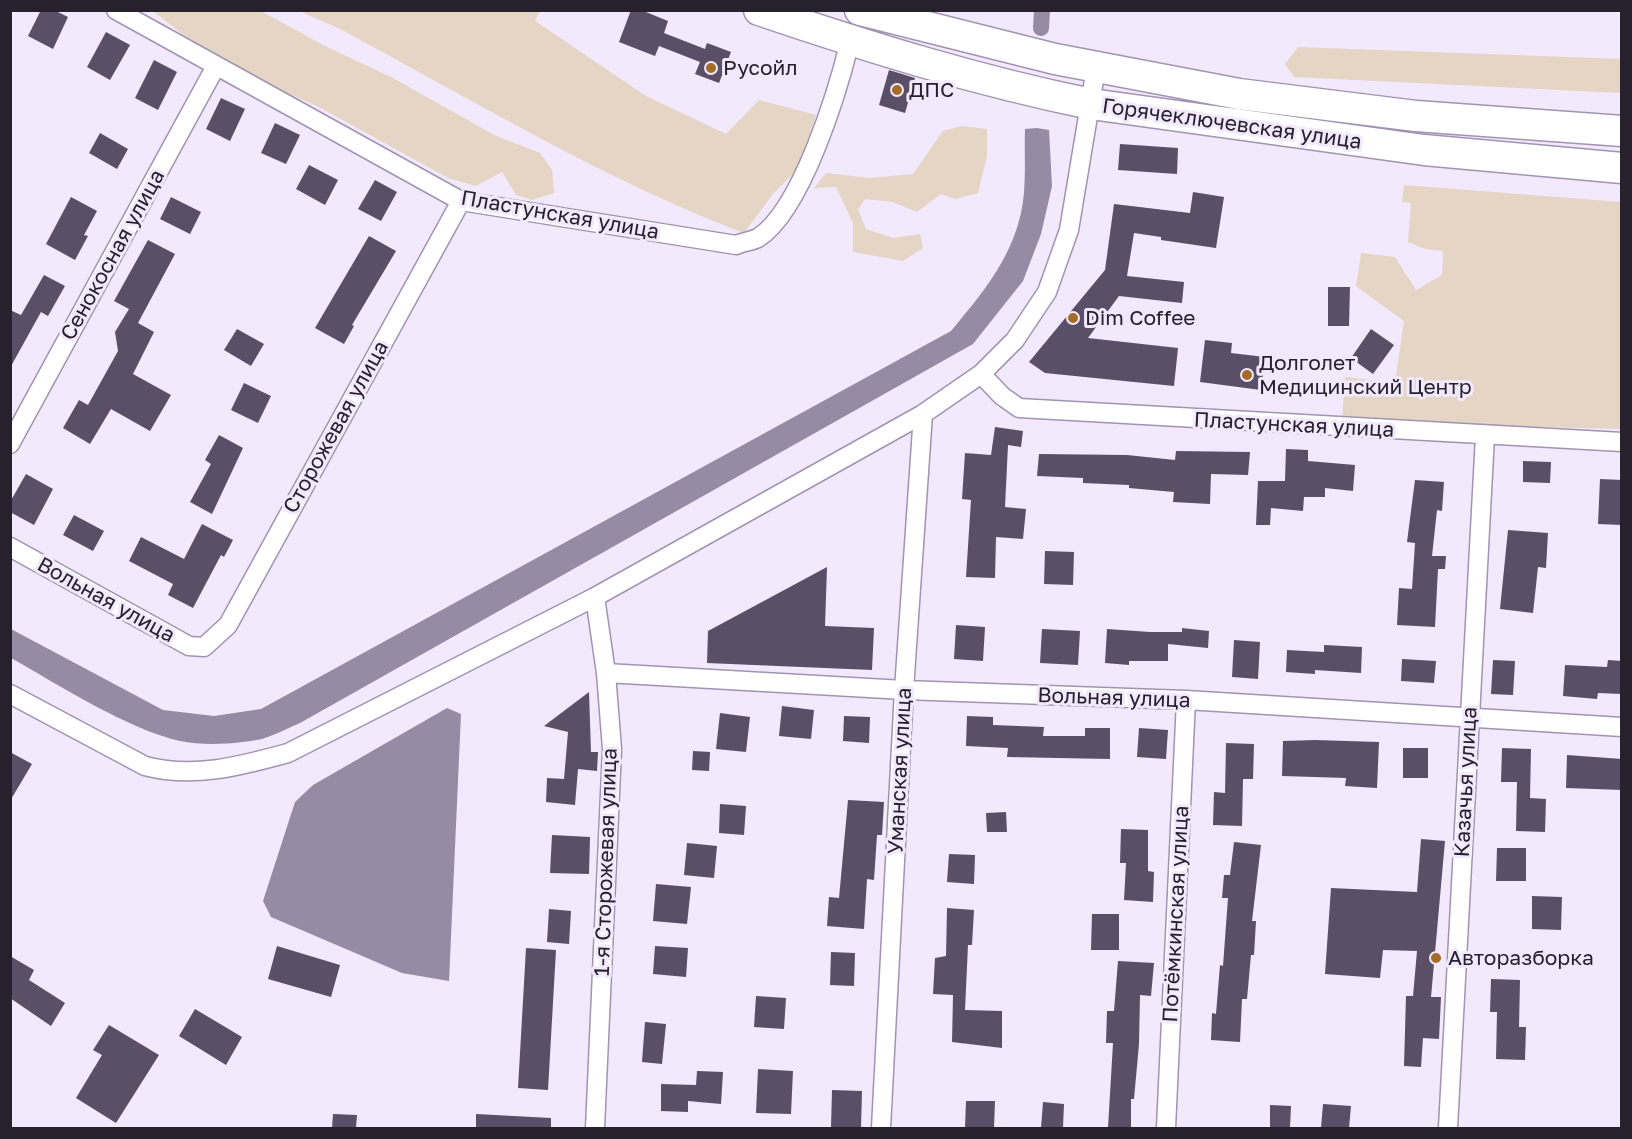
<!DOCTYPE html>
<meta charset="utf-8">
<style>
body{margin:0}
#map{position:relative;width:1632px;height:1139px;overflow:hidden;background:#f2e9fd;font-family:"Golos Text",sans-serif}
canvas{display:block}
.frame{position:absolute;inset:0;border:12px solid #27212d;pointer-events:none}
</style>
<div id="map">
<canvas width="1632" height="1139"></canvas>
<div class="frame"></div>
</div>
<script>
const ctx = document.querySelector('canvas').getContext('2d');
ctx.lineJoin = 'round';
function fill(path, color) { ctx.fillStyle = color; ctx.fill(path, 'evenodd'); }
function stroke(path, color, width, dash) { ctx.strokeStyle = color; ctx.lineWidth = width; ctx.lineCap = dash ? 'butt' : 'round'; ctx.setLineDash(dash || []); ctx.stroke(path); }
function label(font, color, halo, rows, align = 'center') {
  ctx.font = font + ' "Golos Text",sans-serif'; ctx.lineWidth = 6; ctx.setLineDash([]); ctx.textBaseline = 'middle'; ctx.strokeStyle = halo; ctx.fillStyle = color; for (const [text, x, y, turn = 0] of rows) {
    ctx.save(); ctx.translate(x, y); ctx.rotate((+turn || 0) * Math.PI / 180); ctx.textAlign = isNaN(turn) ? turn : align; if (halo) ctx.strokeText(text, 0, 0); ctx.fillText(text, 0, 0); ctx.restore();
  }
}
fill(new Path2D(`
 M 153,11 L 261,11 L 323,45 L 393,78 L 494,135 L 540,153 L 552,170 L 554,193 L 532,200 L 516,195 L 502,172 L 476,186 L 448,178 L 317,106 L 257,80 L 182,34 Z
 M 299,11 L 540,11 L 535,21 L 646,96 L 726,134 L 759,100 L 816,115 L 798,169 L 773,194 L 744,233 C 604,180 473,100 340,29 Z
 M 1298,47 L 1621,59 L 1621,93 L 1294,77 L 1285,64 Z
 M 962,126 L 987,129 L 987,156 L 978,193 L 955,199 L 941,194 L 917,212 L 893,202 L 865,199 L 858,210 L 866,229 L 893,238 L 920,234 L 923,248 L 903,261 L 853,252 L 853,223 L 836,187 L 814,188 L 826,173 L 870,178 L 913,174 L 943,131 Z
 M 1404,185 L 1621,202 L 1621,429 L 1342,422 L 1345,377 L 1395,383 L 1404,321 L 1356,286 L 1361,253 L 1395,257 L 1416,290 L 1442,275 L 1443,251 L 1425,249 L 1408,242 L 1411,203 L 1402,202 Z`), '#e4d5c5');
fill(new Path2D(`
 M 1037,128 L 1049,130 L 1052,186 L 1041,234 L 1023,281 L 973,344 L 300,723 C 288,728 275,735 262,739 C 238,744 204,746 180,741 C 129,730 57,684 11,658 L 11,629 L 163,710 L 214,716 L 261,709 L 951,331 C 981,295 1010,261 1021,213 C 1027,187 1024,156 1025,129 Z
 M 447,708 L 461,714 L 449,981 L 402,973 L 271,917 L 263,901 L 295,802 L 313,785 Z`), '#978aa5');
stroke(new Path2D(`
 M 1041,28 L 1042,10`), '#978aa5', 16);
fill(new Path2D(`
 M 41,10 L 54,10 L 68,17 L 53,49 L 28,36 Z
 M 631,10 L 641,10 L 668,21 L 664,33 L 705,49 L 707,43 L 731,52 L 719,83 L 695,74 L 700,62 L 659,46 L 655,56 L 619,42 Z
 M 106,32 L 130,45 L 110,80 L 87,67 Z
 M 154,60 L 177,72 L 158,110 L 135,98 Z
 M 889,70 L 915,78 L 905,113 L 879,105 Z
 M 221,98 L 245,109 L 230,141 L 206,129 Z
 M 275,123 L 300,135 L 286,164 L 261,153 Z
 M 100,133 L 128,149 L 117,169 L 89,153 Z
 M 1120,144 L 1178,148 L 1177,174 L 1118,170 Z
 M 309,165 L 338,180 L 325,205 L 296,189 Z
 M 375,180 L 397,192 L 381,221 L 358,209 Z
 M 1193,192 L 1224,197 L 1216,248 L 1161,240 L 1161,237 L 1134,233 L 1127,276 L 1184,282 L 1182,303 L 1119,296 L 1088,338 L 1178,348 L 1174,386 L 1045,373 L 1029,362 L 1105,270 L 1114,204 L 1190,213 Z
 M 71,197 L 97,211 L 84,235 L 88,236 L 75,260 L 46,244 Z
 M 171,197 L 201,212 L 190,234 L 160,219 Z
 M 369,236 L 396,251 L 352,325 L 354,326 L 344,344 L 315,328 Z
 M 148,240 L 175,254 L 138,323 L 154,332 L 133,374 L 171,395 L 150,431 L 111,409 L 90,444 L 63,428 L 79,400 L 88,405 L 118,351 L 115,332 L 129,309 L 114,301 Z
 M 44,275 L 65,286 L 48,316 L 41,312 L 10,368 L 10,310 L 21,315 Z
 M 1328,287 L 1350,287 L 1349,326 L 1328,326 Z
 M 237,329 L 264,344 L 251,366 L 224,350 Z
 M 1371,329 L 1394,345 L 1373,374 L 1351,358 Z
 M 1205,340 L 1232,343 L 1231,353 L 1265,357 L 1261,390 L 1200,382 Z
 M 244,383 L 271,396 L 258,423 L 231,410 Z
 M 995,427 L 1023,431 L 1021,447 L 1008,445 L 1005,507 L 1026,509 L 1023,539 L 996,537 L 995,578 L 966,577 L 971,500 L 962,499 L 965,453 L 991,455 Z
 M 219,435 L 243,448 L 212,514 L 190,502 L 211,464 L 205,460 Z
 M 1286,449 L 1308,450 L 1308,461 L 1355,465 L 1353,491 L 1325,488 L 1325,497 L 1304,497 L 1303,511 L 1271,508 L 1270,525 L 1256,525 L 1258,481 L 1285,481 Z
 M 1176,451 L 1250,452 L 1248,475 L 1211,474 L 1210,504 L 1173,502 L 1174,492 L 1129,488 L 1129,485 L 1083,483 L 1083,478 L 1037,476 L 1039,454 L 1127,455 L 1175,460 Z
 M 1523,461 L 1551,462 L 1550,483 L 1523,482 Z
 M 26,474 L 53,489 L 34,525 L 10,512 L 10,502 Z
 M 1600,479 L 1622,480 L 1622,525 L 1598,524 Z
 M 1415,480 L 1444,482 L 1442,511 L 1437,510 L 1432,556 L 1446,556 L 1445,569 L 1438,569 L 1435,627 L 1397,625 L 1399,588 L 1412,589 L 1415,543 L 1407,542 Z
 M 74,515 L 104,531 L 93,551 L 63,535 Z
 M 202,524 L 233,540 L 224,557 L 221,555 L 193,608 L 168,595 L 173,584 L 129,561 L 141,537 L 184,559 Z
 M 1508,530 L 1548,533 L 1546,568 L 1538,567 L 1533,613 L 1500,609 Z
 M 1045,551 L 1074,552 L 1073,585 L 1044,584 Z
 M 827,567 L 825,626 L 874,628 L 872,670 L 707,663 L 708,631 Z
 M 956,625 L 985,627 L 983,661 L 954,659 Z
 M 1182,628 L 1209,631 L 1208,648 L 1168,644 L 1168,661 L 1129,661 L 1129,665 L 1105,663 L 1107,629 L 1150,632 L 1182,632 Z
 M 1042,629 L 1080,631 L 1078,665 L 1040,663 Z
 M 1234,640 L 1260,642 L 1258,679 L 1232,677 Z
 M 1324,645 L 1362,647 L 1361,673 L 1315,670 L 1315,674 L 1286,672 L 1287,650 L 1324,652 Z
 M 1402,659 L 1436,661 L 1434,683 L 1401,681 Z
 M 1493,660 L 1515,661 L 1513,695 L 1491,694 Z
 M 1608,660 L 1622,661 L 1622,694 L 1598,693 L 1597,699 L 1563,696 L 1565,665 L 1607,667 Z
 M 589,692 L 591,752 L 598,752 L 597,771 L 578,769 L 575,805 L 546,802 L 547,778 L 564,779 L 568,732 L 544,726 Z
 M 782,706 L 814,710 L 811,739 L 779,736 Z
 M 720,713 L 750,717 L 746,752 L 716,749 Z
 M 844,716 L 870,717 L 869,743 L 843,741 Z
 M 967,716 L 993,717 L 993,725 L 1044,727 L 1043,736 L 1085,736 L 1085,728 L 1110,728 L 1110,759 L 1007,757 L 1008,748 L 966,746 Z
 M 1139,728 L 1168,730 L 1166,759 L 1137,757 Z
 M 1315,740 L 1379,742 L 1377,788 L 1345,786 L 1346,778 L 1282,776 L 1283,741 Z
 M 1226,743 L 1254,744 L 1253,779 L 1243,779 L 1242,826 L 1213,825 L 1214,792 L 1225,793 Z
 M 1403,748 L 1428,748 L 1428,778 L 1403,778 Z
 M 1502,748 L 1531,749 L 1530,798 L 1546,799 L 1545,832 L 1516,831 L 1517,782 L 1501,782 Z
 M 693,751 L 710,752 L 709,771 L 692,770 Z
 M 10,752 L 32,764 L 10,801 Z
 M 1567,755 L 1622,759 L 1622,790 L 1566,788 Z
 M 848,800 L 884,802 L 882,835 L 877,835 L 874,880 L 867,879 L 864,929 L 827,926 L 829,897 L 839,898 Z
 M 720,804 L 746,806 L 744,835 L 719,833 Z
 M 1006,812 L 1007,832 L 987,832 L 986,813 Z
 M 1121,829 L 1148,830 L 1148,871 L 1154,872 L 1153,902 L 1124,900 L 1126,863 L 1120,863 Z
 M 552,835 L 590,837 L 589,874 L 550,873 Z
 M 1421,839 L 1445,841 L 1431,997 L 1441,997 L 1439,1039 L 1423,1038 L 1421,1067 L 1404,1066 L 1406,996 L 1413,996 L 1417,951 L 1383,950 L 1380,978 L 1325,974 L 1331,888 L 1417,892 Z
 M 1234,842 L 1261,845 L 1252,921 L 1256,921 L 1254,955 L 1251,955 L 1247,999 L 1242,999 L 1240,1042 L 1211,1040 L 1212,1013 L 1216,1014 L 1220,965 L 1223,966 L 1228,898 L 1222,898 L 1224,875 L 1230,875 Z
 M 687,843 L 717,846 L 714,878 L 684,875 Z
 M 1497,848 L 1526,848 L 1526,881 L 1496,881 Z
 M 949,854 L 975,855 L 974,884 L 947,882 Z
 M 656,884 L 691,887 L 687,924 L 653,921 Z
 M 1532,896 L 1562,897 L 1561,930 L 1532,929 Z
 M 947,908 L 974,910 L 972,945 L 968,945 L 965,1010 L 1002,1011 L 1002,1048 L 952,1042 L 953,995 L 933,994 L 935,958 L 946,956 Z
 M 549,909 L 571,911 L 569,944 L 547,942 Z
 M 1092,914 L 1119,914 L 1119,950 L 1091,950 Z
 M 277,946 L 340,965 L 331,997 L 268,979 Z
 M 655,946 L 688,948 L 686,977 L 653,974 Z
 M 526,948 L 556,950 L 548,1090 L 518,1088 Z
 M 831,952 L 855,953 L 854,986 L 830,985 Z
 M 10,956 L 34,970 L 29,980 L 65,1003 L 51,1026 L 10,998 Z
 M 1118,961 L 1154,963 L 1151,996 L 1140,995 L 1139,1044 L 1134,1099 L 1131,1099 L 1131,1128 L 1108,1128 L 1113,1043 L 1106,1043 L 1107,1011 L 1114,1011 Z
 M 1491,979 L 1520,980 L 1519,1027 L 1526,1027 L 1525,1060 L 1496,1059 L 1497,1012 L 1490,1012 Z
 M 756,996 L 786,998 L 784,1029 L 754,1027 Z
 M 195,1009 L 242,1037 L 226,1065 L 179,1036 Z
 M 645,1022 L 666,1024 L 662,1064 L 642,1062 Z
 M 109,1025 L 159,1055 L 116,1123 L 76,1098 L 102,1055 L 93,1050 Z
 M 758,1069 L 793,1071 L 791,1114 L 756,1113 Z
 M 697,1071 L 723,1072 L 721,1104 L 688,1101 L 688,1112 L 661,1111 L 661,1084 L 696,1085 Z
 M 832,1090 L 862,1091 L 861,1128 L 831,1127 Z
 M 966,1101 L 995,1101 L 994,1128 L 965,1128 Z
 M 1043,1102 L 1064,1104 L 1063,1128 L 1041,1128 Z
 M 1323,1104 L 1351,1106 L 1349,1128 L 1321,1128 Z
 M 1270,1105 L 1291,1106 L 1290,1128 L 1270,1128 Z
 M 333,1114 L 357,1115 L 356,1128 L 332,1128 Z
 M 476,1114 L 551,1118 L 551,1128 L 476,1128 Z`), '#5a4f67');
const street = new Path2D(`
 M 116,10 L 461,201 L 736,245 C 743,242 752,241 758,238 C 802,210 838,90 850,41
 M 981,374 L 1002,396 L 1019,408 L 1622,442
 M 10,444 L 216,66
 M 10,547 L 189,646 L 204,647 L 228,625 L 461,201
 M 595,597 L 606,673 L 612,749 L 595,1128
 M 606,673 L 904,690 L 1186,700 L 1622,727
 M 10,694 L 145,766 C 194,779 240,766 288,753 L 595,597 L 923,414 L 981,374 L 1015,340 L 1047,292 L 1069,230 L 1096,68
 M 881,1128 L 904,690 L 923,414
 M 1166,1128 L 1186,700
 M 1448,1128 L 1485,436`);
const primary = new Path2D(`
 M 759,10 C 868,47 978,81 1091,104 L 1424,150 L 1622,168
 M 860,10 L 1055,59 L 1239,94 L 1416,116 L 1622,131`);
stroke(street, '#a193b1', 21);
stroke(primary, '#a193b1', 33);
stroke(street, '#fff', 18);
stroke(primary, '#fff', 30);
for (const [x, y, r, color] of [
 [711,68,6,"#a36c27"],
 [897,90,6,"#a36c27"],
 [1073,318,6,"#a36c27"],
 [1247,375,6,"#a36c27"],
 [1436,958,6,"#a36c27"]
]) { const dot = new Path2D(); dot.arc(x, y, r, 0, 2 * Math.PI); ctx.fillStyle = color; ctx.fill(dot); stroke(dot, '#f2e9fd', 2); }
label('21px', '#27212d', '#f2e9fd', [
 ["Русойл",723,68],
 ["ДПС",909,90],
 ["Dim Coffee",1085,318],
 ["Долголет",1259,363],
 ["Медицинский Центр",1259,387],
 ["Авторазборка",1448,958]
], 'left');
label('21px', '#27212d', '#f2e9fd', [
 ["Горячеключевская улица",1232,124,8],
 ["Пластунская улица",560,215,10],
 ["Сенокосная улица",113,255,-61],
 ["Пластунская улица",1294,425,3],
 ["Сторожевая улица",336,427,-61],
 ["Вольная улица",106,600,29],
 ["Вольная улица",1114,698,2],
 ["Уманская улица",900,771,-87],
 ["Казачья улица",1466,782,-87],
 ["1-я Сторожевая улица",606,862,-88],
 ["Потёмкинская улица",1176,914,-87]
]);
</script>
